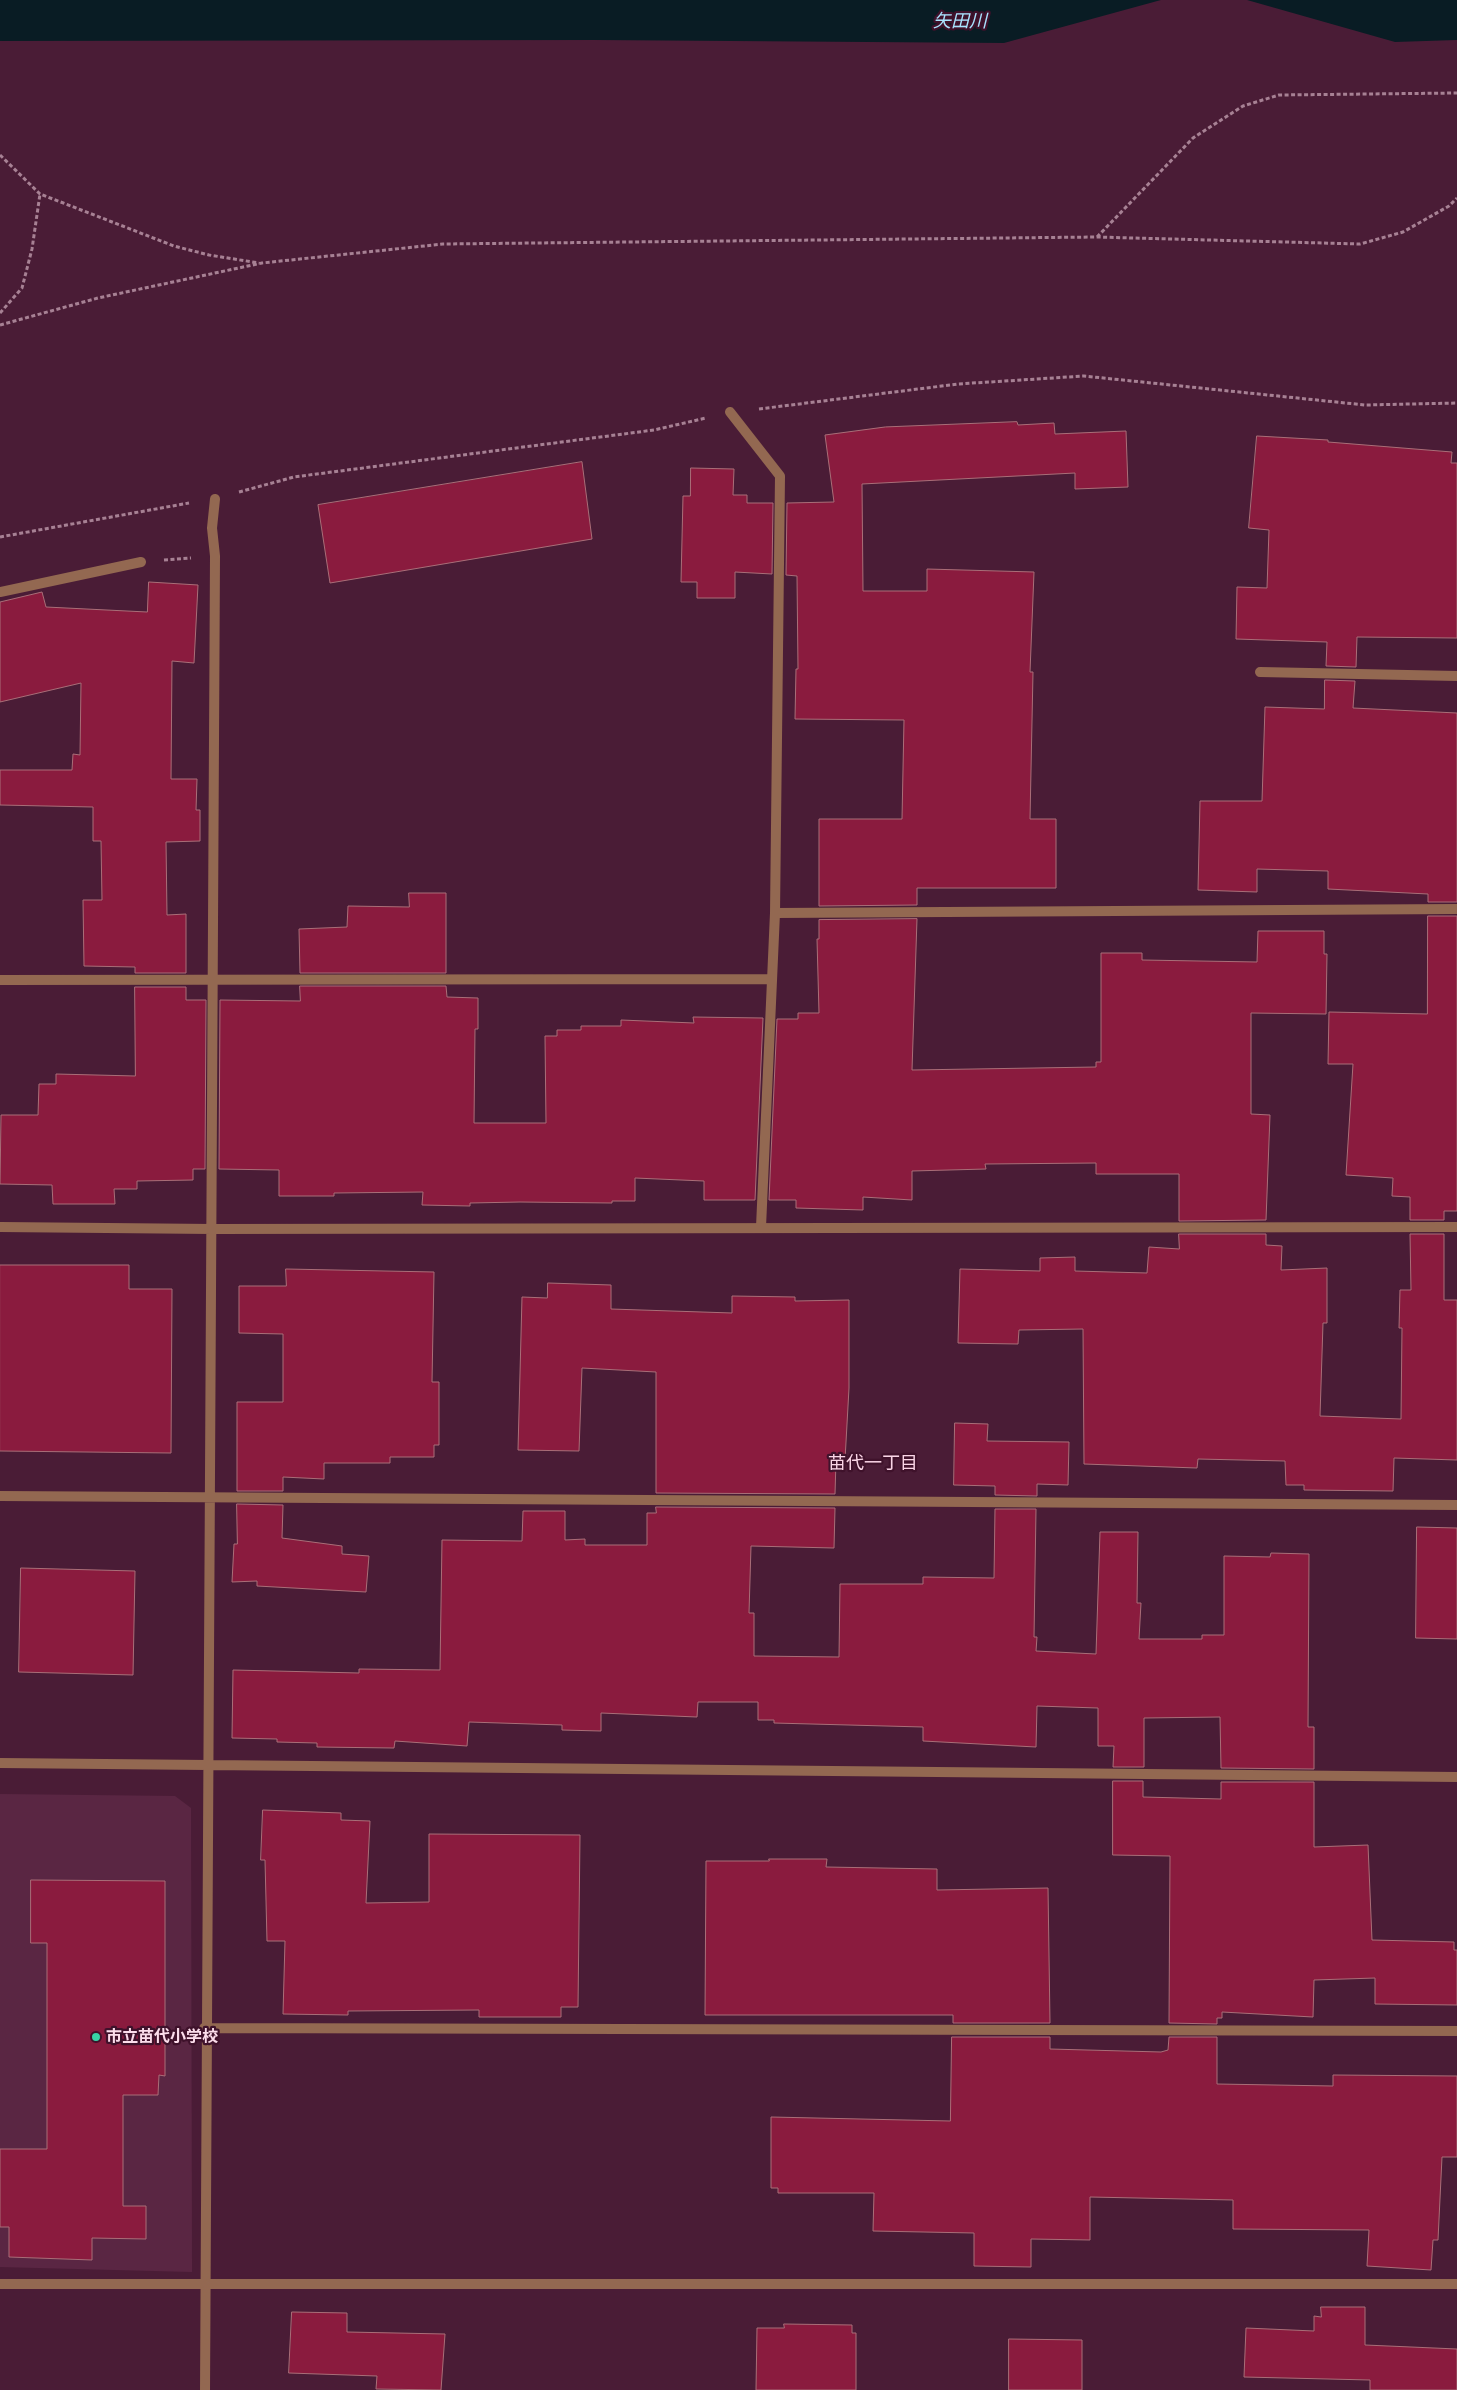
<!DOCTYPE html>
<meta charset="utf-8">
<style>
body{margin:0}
canvas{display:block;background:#4a1c36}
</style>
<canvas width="1457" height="2390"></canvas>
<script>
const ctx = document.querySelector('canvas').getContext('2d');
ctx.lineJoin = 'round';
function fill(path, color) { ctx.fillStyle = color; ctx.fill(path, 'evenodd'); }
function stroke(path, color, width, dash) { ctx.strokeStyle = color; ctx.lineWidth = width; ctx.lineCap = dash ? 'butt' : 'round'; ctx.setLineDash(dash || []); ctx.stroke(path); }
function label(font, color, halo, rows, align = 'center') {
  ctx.font = font + ' "Exo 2","Noto Sans JP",sans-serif'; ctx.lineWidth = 4.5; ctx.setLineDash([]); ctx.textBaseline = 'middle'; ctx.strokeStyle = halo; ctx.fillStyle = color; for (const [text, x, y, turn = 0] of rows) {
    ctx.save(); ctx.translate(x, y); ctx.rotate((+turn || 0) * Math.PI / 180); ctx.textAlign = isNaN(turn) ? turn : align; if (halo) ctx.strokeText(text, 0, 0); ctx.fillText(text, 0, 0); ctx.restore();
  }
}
fill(new Path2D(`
 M 0,1794 L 175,1796 L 191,1808 L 192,2272 L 0,2267 Z`), '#5a2643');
fill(new Path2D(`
 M 0,0 L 1161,0 L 1004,43 L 594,40 L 0,41 Z
 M 1247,0 L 1457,0 L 1457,40 L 1395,42 Z`), '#091c24');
const building = new Path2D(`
 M 1017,422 L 1018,425 L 1054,423 L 1055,434 L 1126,431 L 1128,487 L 1075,489 L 1075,473 L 862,484 L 863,591 L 927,591 L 927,569 L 1034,572 L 1030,672 L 1033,672 L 1030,819 L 1056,819 L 1056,888 L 917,888 L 917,905 L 819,906 L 819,819 L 902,819 L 904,720 L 795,719 L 796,669 L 798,669 L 797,576 L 786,575 L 787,503 L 834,502 L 825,435 L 885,427 Z
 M 1257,436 L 1328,440 L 1328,442 L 1452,452 L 1451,463 L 1457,463 L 1457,638 L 1357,637 L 1356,667 L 1326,666 L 1327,642 L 1236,639 L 1237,587 L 1267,588 L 1269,530 L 1249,528 Z
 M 582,462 L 592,539 L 330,583 L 318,505 Z
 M 691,468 L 734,469 L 733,495 L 747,495 L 747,503 L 773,503 L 772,574 L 735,572 L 735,598 L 697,598 L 697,582 L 681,582 L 683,496 L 690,496 Z
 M 149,582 L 198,585 L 194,663 L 172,661 L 171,779 L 197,779 L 196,810 L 200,810 L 200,841 L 166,842 L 167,915 L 186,914 L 186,973 L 135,973 L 135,967 L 84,966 L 83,900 L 102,900 L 101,841 L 93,841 L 93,807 L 0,805 L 0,770 L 72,770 L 73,754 L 80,755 L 81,683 L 0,702 L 0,602 L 42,592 L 46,607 L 147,612 Z
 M 1325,680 L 1355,681 L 1353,708 L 1457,713 L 1457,902 L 1428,902 L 1428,894 L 1328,889 L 1328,871 L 1257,869 L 1257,892 L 1198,890 L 1200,801 L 1262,801 L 1265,707 L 1324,709 Z
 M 409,893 L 446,893 L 446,973 L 300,973 L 299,929 L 347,927 L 348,906 L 409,907 Z
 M 1428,916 L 1457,916 L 1457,1211 L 1444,1211 L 1444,1220 L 1410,1220 L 1410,1197 L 1392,1196 L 1393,1178 L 1346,1175 L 1353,1064 L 1328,1064 L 1329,1012 L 1427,1014 Z
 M 917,919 L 912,1070 L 1096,1067 L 1096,1062 L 1101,1062 L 1101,953 L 1142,953 L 1142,960 L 1257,962 L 1258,931 L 1324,931 L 1324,954 L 1327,954 L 1326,1014 L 1251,1013 L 1251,1114 L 1270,1115 L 1266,1220 L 1179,1221 L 1179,1174 L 1096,1174 L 1096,1163 L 985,1164 L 986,1169 L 912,1171 L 912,1200 L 863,1197 L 863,1210 L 796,1208 L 796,1200 L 769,1200 L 777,1019 L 798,1019 L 798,1013 L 819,1013 L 817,939 L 819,939 L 819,920 Z
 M 300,986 L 446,986 L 447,997 L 478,998 L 478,1029 L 475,1029 L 474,1123 L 546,1123 L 545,1036 L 557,1036 L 557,1030 L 581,1030 L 581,1026 L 621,1026 L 621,1020 L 694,1023 L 693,1017 L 763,1018 L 755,1200 L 704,1200 L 704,1181 L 635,1178 L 635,1201 L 612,1201 L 612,1203 L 520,1202 L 470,1203 L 470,1206 L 422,1205 L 423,1192 L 334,1193 L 334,1196 L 279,1196 L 279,1170 L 219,1169 L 220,1000 L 300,1001 Z
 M 135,987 L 186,987 L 186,1000 L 206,1000 L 205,1169 L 193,1169 L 193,1180 L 137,1181 L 137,1189 L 114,1189 L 115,1204 L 53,1204 L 52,1185 L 0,1184 L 1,1115 L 38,1115 L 39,1084 L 56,1084 L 56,1074 L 135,1076 Z
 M 1179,1234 L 1266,1234 L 1266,1245 L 1282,1246 L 1281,1270 L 1327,1268 L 1327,1323 L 1323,1323 L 1320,1416 L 1401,1419 L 1402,1328 L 1399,1328 L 1400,1290 L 1411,1290 L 1410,1234 L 1444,1234 L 1444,1300 L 1457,1300 L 1457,1460 L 1394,1458 L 1393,1491 L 1304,1490 L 1304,1485 L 1286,1485 L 1285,1461 L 1198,1459 L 1197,1468 L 1084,1464 L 1083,1329 L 1019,1330 L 1018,1344 L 958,1343 L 960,1269 L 1040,1271 L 1040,1258 L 1075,1257 L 1075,1271 L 1147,1273 L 1149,1247 L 1179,1249 Z
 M 0,1265 L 129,1265 L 129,1289 L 172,1289 L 171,1453 L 0,1451 Z
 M 286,1269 L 434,1272 L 432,1382 L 439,1382 L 439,1445 L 434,1445 L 434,1457 L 390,1457 L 390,1463 L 324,1463 L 324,1479 L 283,1477 L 283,1491 L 237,1491 L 237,1402 L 283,1402 L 283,1334 L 239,1333 L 239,1286 L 286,1286 Z
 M 548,1283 L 611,1285 L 611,1309 L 732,1313 L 732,1296 L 795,1297 L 795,1301 L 849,1300 L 849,1388 L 845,1460 L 836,1460 L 835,1494 L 656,1493 L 656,1372 L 582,1368 L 579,1451 L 518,1450 L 522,1297 L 547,1298 Z
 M 955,1423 L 988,1424 L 987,1441 L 1069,1442 L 1068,1485 L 1037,1484 L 1037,1496 L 995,1495 L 995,1486 L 954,1485 Z
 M 237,1504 L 283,1505 L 282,1538 L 342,1546 L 342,1554 L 369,1556 L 366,1592 L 257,1586 L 257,1581 L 232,1582 L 234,1544 L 237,1544 Z
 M 656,1507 L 835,1508 L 834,1548 L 751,1546 L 749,1613 L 754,1613 L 754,1656 L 839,1657 L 840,1584 L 923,1584 L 923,1577 L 994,1578 L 995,1509 L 1036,1509 L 1034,1637 L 1037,1637 L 1036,1651 L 1096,1654 L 1100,1532 L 1138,1532 L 1137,1603 L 1141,1603 L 1139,1639 L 1202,1639 L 1202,1635 L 1224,1635 L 1224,1556 L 1270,1557 L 1271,1553 L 1309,1554 L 1308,1727 L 1314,1727 L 1314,1769 L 1221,1768 L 1220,1717 L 1144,1718 L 1144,1767 L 1113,1767 L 1114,1746 L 1098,1746 L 1098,1708 L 1037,1706 L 1036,1747 L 923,1741 L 923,1727 L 774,1723 L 774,1720 L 758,1720 L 758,1702 L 698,1702 L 697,1717 L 601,1713 L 601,1731 L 562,1730 L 562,1725 L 469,1722 L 467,1746 L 395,1741 L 394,1748 L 317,1747 L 317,1743 L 277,1742 L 277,1739 L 232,1738 L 233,1670 L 359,1673 L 359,1669 L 440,1670 L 442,1540 L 522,1541 L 523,1511 L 565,1511 L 565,1540 L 585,1539 L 585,1545 L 647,1545 L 647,1513 L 656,1513 Z
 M 1417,1527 L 1457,1528 L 1457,1639 L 1416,1638 Z
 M 21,1568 L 135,1571 L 133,1675 L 19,1672 Z
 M 1113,1781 L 1143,1781 L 1143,1797 L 1221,1799 L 1221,1782 L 1314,1782 L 1314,1847 L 1368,1845 L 1372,1940 L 1454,1942 L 1454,1950 L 1457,1950 L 1457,2005 L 1375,2004 L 1375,1978 L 1314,1980 L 1313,2017 L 1222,2012 L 1222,2018 L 1217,2018 L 1217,2024 L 1169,2023 L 1170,1856 L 1113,1855 Z
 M 263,1810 L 341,1813 L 341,1820 L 370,1821 L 366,1903 L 429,1902 L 429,1834 L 580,1835 L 578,2007 L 561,2007 L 561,2017 L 479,2017 L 479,2010 L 348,2011 L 348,2015 L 283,2014 L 285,1941 L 267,1941 L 265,1860 L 261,1860 Z
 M 769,1859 L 827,1859 L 826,1867 L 937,1869 L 937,1890 L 1048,1888 L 1050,2023 L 953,2023 L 953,2015 L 705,2015 L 706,1861 L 769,1861 Z
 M 31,1880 L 165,1881 L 165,2076 L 159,2075 L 158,2095 L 123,2095 L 123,2206 L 146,2206 L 146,2239 L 92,2238 L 92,2260 L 9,2257 L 9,2227 L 0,2227 L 0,2149 L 47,2149 L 47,1943 L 31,1943 Z
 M 952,2037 L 1050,2037 L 1050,2049 L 1161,2052 L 1168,2050 L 1169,2037 L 1217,2037 L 1217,2084 L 1333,2086 L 1333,2075 L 1457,2076 L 1457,2157 L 1442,2157 L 1438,2240 L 1433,2240 L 1431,2270 L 1367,2266 L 1369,2230 L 1233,2229 L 1233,2200 L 1090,2197 L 1090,2240 L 1031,2239 L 1031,2267 L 974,2266 L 974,2233 L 873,2231 L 874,2193 L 778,2193 L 778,2188 L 771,2188 L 771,2117 L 950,2121 Z
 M 1321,2307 L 1365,2307 L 1365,2345 L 1457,2349 L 1457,2390 L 1370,2390 L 1370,2380 L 1244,2377 L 1246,2328 L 1314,2331 L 1314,2316 L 1321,2317 Z
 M 292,2312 L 347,2313 L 347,2332 L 445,2334 L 441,2390 L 376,2389 L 377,2376 L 289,2373 Z
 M 784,2324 L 852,2325 L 852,2333 L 856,2333 L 856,2390 L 756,2390 L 757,2328 L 784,2328 Z
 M 1009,2339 L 1082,2340 L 1082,2390 L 1009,2390 Z`);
fill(building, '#8a1b3e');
stroke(building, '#a96e78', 1);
stroke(new Path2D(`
 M 0,155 L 40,194 L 174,246 L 209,255 L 259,263
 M 1097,237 L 1193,138 L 1243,106 L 1279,95 L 1457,93
 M 0,313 L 22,288 L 32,249 L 40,194
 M 0,325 L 98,298 L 262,263 L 443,244 L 1096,237 L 1360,244 L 1403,232 L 1449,206 L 1457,198
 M 759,409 L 958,384 L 1084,376 L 1365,405 L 1457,403
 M 239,492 L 294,477 L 654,430 L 706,418
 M 0,537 L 189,503
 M 164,560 L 191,558`), '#a78194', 3, [4, 2.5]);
stroke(new Path2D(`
 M 730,412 L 780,476 L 775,913 L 761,1227
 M 0,592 L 141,562
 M 1260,672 L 1457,676
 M 775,913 L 1457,909
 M 0,980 L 772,979
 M 0,1227 L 213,1229 L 1457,1227
 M 0,1496 L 1457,1505
 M 0,1763 L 1457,1777
 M 204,2028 L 1457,2031
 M 0,2284 L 1457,2284
 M 205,2390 C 203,1778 215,1167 215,556 L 212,528 L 215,499`), '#936851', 10);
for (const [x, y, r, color] of [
 [96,2037,5,"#37d4a6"]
]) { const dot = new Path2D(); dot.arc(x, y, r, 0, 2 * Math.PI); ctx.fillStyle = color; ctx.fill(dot); stroke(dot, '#3f122b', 2); }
label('bold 16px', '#fcddeb', '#3f122b', [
 ["市立苗代小学校",106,2037]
], 'left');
label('italic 18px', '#a9e4ff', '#3f122b', [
 ["矢田川",960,21]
]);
label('18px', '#fad5e6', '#3f122b', [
 ["苗代一丁目",873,1463]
]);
</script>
